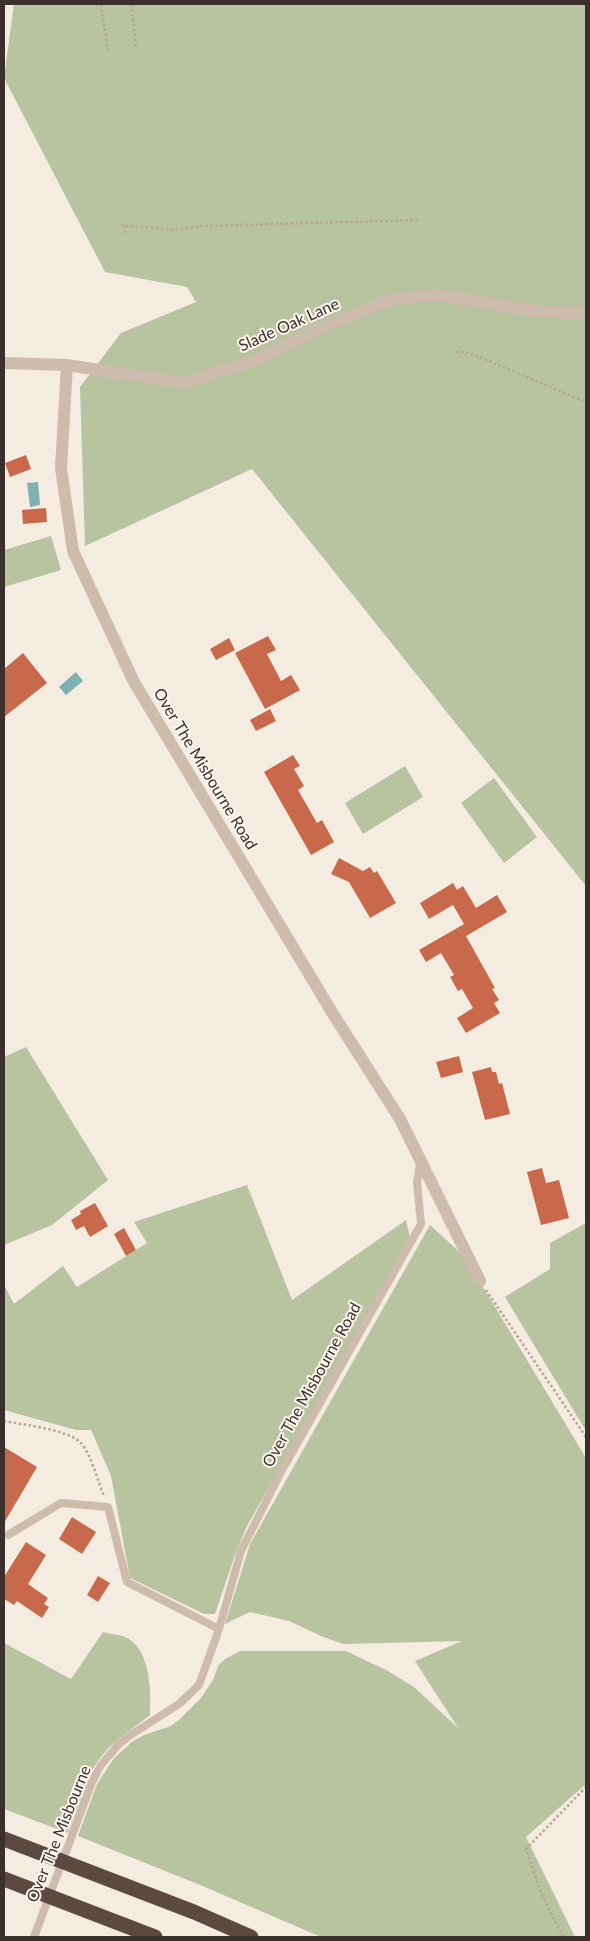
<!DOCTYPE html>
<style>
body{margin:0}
#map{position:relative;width:590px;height:1941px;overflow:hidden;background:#f4ebe1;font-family:Lato,sans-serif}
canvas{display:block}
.frame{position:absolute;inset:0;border:5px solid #3b302b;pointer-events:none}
</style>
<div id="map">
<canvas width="590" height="1941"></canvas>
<div class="frame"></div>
</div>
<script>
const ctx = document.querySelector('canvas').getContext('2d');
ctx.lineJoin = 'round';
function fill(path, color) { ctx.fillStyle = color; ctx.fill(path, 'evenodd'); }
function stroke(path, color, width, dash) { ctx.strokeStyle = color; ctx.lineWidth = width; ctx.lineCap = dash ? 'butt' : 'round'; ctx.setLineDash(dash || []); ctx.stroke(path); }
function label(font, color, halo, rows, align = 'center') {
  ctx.font = font + ' Lato,sans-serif'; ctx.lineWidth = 4; ctx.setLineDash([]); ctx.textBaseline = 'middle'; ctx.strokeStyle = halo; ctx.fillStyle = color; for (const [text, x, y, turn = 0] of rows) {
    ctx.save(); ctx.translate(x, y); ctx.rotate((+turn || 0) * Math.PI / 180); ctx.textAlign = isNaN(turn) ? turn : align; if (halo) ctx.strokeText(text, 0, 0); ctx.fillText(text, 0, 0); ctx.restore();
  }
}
fill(new Path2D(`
 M 14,4 L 586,4 L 586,886 L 252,469 L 85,546 L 80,387 L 121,333 L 196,302 L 187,287 L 105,272 L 4,78 Z
 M 51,536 L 61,570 L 4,587 L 4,550 Z
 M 405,766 L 423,797 L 363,834 L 345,803 Z
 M 494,778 L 537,837 L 504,863 L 461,803 Z
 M 26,1047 L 108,1180 L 52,1225 L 4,1245 L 4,1057 Z
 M 247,1185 L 292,1300 L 406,1220 L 410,1238 L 247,1526 L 235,1555 L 215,1614 L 204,1614 L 130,1578 L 111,1476 L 91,1430 L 76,1430 L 4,1410 L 4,1285 L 14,1304 L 63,1266 L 77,1287 L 147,1243 L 134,1222 Z
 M 586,1223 L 586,1431 L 505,1297 L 550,1269 L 550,1243 Z
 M 430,1225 L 465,1257 L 586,1458 L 586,1784 L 526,1837 L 575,1937 L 321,1937 L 205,1887 L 78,1836 L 97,1784 L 114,1758 L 133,1741 L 144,1735 L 171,1726 L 180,1719 L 201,1698 L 213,1680 L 218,1666 L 225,1659 L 240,1651 L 346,1651 L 388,1671 L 414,1687 L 458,1728 L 415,1661 L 462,1641 L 343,1644 L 321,1636 L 289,1621 L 250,1612 L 225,1624 L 250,1544 Z
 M 103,1632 C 111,1634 123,1635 129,1639 C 151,1653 151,1693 150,1715 C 123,1737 108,1742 90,1774 L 84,1771 L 88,1780 L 68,1833 L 4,1809 L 4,1643 L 71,1679 Z`), '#b8c4a0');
fill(new Path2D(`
 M 38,482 L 40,505 L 30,507 L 27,483 Z
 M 76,672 L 83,681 L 66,695 L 59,687 Z`), '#7fb0b2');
fill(new Path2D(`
 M 26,455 L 31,469 L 10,477 L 5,463 Z
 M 46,508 L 47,522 L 23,524 L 22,510 Z
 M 268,636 L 276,650 L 267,654 L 281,681 L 291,675 L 300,690 L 265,709 L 235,653 Z
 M 229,638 L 235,650 L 216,660 L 210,649 Z
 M 23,653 L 47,683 L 4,717 L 4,669 Z
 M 270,709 L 276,721 L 256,731 L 250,720 Z
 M 293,755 L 300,766 L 294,769 L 304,786 L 298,790 L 317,823 L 322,820 L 334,842 L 311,855 L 264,772 Z
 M 339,858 L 363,871 L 370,867 L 374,873 L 377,871 L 396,903 L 370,918 L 349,882 L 331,874 Z
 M 453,883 L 457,890 L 463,886 L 476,908 L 497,895 L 507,912 L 466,936 L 495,988 L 492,989 L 499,1000 L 494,1003 L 500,1013 L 466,1033 L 457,1018 L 473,1008 L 462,989 L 458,991 L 450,977 L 454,975 L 441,953 L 426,962 L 419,950 L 464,924 L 453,905 L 429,919 L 420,903 Z
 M 459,1056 L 463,1072 L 441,1078 L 436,1062 Z
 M 491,1067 L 492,1072 L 496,1072 L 499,1084 L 502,1083 L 510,1114 L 485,1120 L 472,1072 Z
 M 542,1168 L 546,1183 L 559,1180 L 569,1218 L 541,1225 L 527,1172 Z
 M 95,1203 L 108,1226 L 90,1237 L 84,1226 L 76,1230 L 71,1220 L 81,1214 L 80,1211 Z
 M 124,1228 L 136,1250 L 126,1256 L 114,1234 Z
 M 4,1447 L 37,1467 L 4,1523 Z
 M 72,1517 L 96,1532 L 82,1554 L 59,1539 Z
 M 26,1542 L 46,1555 L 28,1584 L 48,1598 L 44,1604 L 49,1607 L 42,1618 L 17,1601 L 14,1605 L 4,1599 L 4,1577 Z
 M 98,1576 L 110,1583 L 98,1602 L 87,1595 Z`), '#c8694b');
stroke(new Path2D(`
 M 101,4 L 108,50
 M 131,4 L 136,46
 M 121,225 L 175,230 L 205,226 L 420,220
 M 125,233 L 125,226
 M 456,352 L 465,352 L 477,356 L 586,402
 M 486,1290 L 586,1437
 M 4,1421 C 24,1425 67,1429 81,1443 C 91,1454 98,1482 104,1496
 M 563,1937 L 541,1893 L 526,1849 L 586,1787`), '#b9a596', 2.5, [2.5, 2.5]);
stroke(new Path2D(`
 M 8,1535 L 61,1503 L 108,1507 L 127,1582 L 219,1629
 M 34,1937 L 92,1782 L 101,1765 L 118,1745 L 129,1736 L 179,1704 L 199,1685 L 219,1629 L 241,1551 L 281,1472 L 421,1224 L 417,1182 L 420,1163`), '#cdbbac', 8);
stroke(new Path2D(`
 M 4,363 L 67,365 L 183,383 L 261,358 L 337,321 L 392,299 L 436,295 L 536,311 L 586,314
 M 67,365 L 61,468 L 73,551 L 134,682 L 333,1014 L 400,1119 L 480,1281`), '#cdbbac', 12);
stroke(new Path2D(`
 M 4,1839 L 194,1912 L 251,1937
 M 4,1879 L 155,1937`), '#5c4a42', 15);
label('16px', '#3b302b', '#fbf5ee', [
 ["Slade Oak Lane",289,325,-24],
 ["Over The Misbourne Road",205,769,59],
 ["Over The Misbourne Road",312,1385,-61],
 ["Over The Misbourne",59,1834,-68]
]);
</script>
